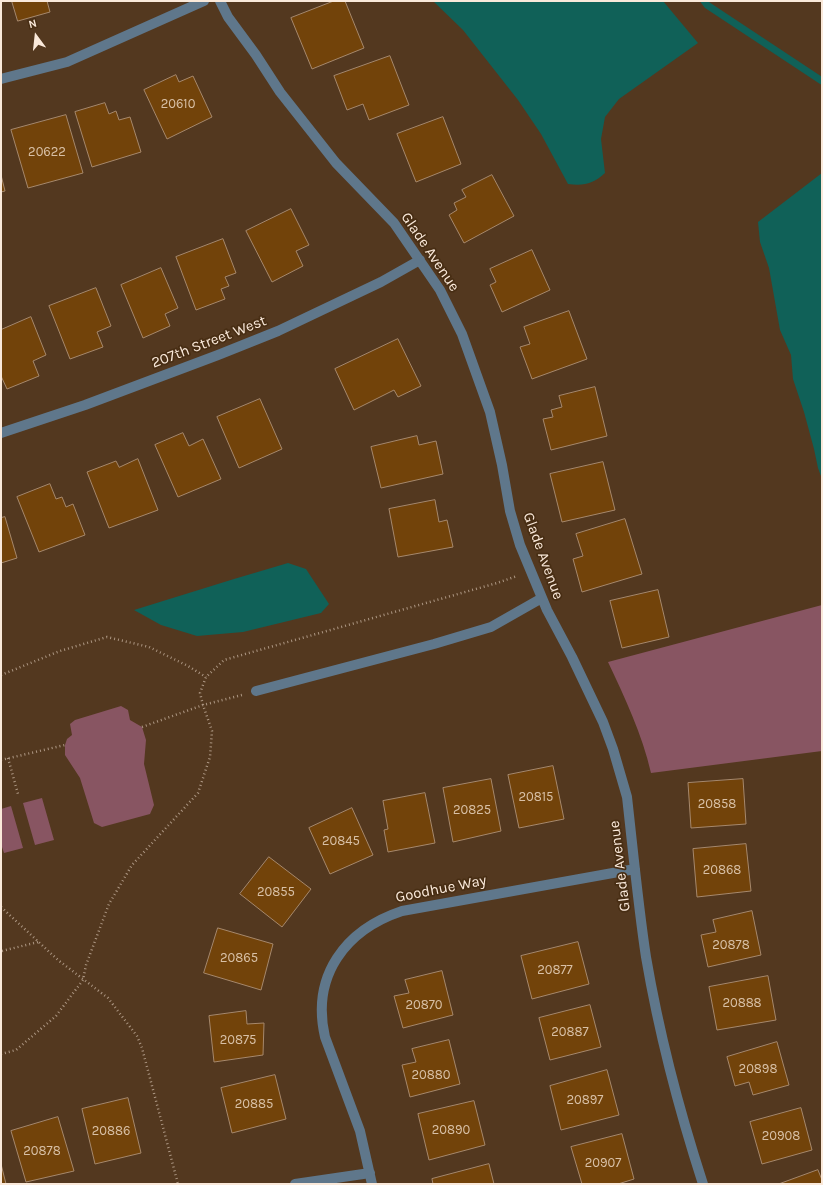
<!DOCTYPE html>
<style>
body{margin:0}
#map{position:relative;width:823px;height:1185px;overflow:hidden;background:#53381f;font-family:Karla,sans-serif}
canvas{display:block}
.frame{position:absolute;inset:0;border:2px solid #fae9da;pointer-events:none}
.north{position:absolute;left:16px;top:16px;width:40px;height:40px;-webkit-text-stroke:3px #482e14;paint-order:stroke;rotate:345deg;font-size:11px;font-weight:700;line-height:16px;text-align:center;color:#fae9da}
.north::after{content:'';display:block;margin:auto;width:14px;height:18px;background:#fae9da;clip-path:polygon(50% 0,100% 100%,50% 72%,0 100%)}
</style>
<div id="map">
<canvas width="823" height="1185"></canvas>
<div class="frame"></div>
<div class="north">N</div>
</div>
<script>
const ctx = document.querySelector('canvas').getContext('2d');
ctx.lineJoin = 'round';
function fill(path, color) { ctx.fillStyle = color; ctx.fill(path, 'evenodd'); }
function stroke(path, color, width, dash) { ctx.strokeStyle = color; ctx.lineWidth = width; ctx.lineCap = dash ? 'butt' : 'round'; ctx.setLineDash(dash || []); ctx.stroke(path); }
function label(font, color, halo, rows, align = 'center') {
  ctx.font = font + ' Karla,sans-serif'; ctx.lineWidth = 3.5; ctx.setLineDash([]); ctx.textBaseline = 'middle'; ctx.strokeStyle = halo; ctx.fillStyle = color; for (const [text, x, y, turn = 0] of rows) {
    ctx.save(); ctx.translate(x, y); ctx.rotate((+turn || 0) * Math.PI / 180); ctx.textAlign = isNaN(turn) ? turn : align; if (halo) ctx.strokeText(text, 0, 0); ctx.fillText(text, 0, 0); ctx.restore();
  }
}
fill(new Path2D(`
 M 822,605 L 822,751 L 651,773 C 642,734 625,698 608,662 Z
 M 121,706 L 128,710 L 130,720 L 142,727 L 146,740 L 144,764 L 154,805 L 150,814 L 102,827 L 94,823 L 80,778 L 65,755 L 65,745 L 67,739 L 72,735 L 70,724 L 75,720 Z
 M 42,798 L 54,840 L 35,845 L 23,803 Z
 M 11,806 L 23,848 L 4,853 L 1,844 L 1,809 Z`), '#885562');
fill(new Path2D(`
 M 433,1 L 663,1 L 698,43 L 619,99 L 605,117 L 601,139 L 605,173 C 593,184 584,186 568,184 L 541,134 L 518,100 L 463,30 Z
 M 822,173 L 822,479 L 818,468 L 814,449 L 804,412 L 793,379 L 791,355 L 780,330 L 769,268 L 760,242 L 758,222 Z
 M 288,563 L 306,569 L 329,604 L 321,613 L 243,632 L 197,636 L 161,625 L 134,610 L 234,579 Z`), '#106158');
stroke(new Path2D(`
 M 704,1 L 707,5 L 822,81`), '#106158', 7);
const building = new Path2D(`
 M 12,1 L 47,1 L 50,12 L 18,21 Z
 M 334,1 L 345,1 L 364,48 L 312,69 L 291,18 Z
 M 390,56 L 409,105 L 369,120 L 363,104 L 347,110 L 334,76 Z
 M 176,75 L 179,82 L 193,76 L 212,117 L 167,139 L 144,90 Z
 M 105,103 L 109,114 L 116,111 L 119,120 L 130,117 L 141,152 L 92,167 L 75,112 Z
 M 66,115 L 83,173 L 28,188 L 11,130 Z
 M 443,117 L 461,164 L 416,182 L 397,134 Z
 M 1,175 L 5,191 L 1,192 Z
 M 492,175 L 514,216 L 464,243 L 449,215 L 457,210 L 454,203 L 466,197 L 462,190 Z
 M 291,209 L 309,245 L 296,251 L 303,266 L 272,282 L 246,231 Z
 M 223,239 L 236,273 L 225,277 L 229,286 L 221,289 L 225,299 L 196,310 L 176,257 Z
 M 532,250 L 550,290 L 502,312 L 490,285 L 496,282 L 490,269 Z
 M 161,268 L 178,308 L 165,314 L 170,326 L 143,338 L 121,285 Z
 M 96,288 L 111,326 L 97,332 L 103,347 L 70,359 L 49,306 Z
 M 569,311 L 587,359 L 532,379 L 520,347 L 530,344 L 524,327 Z
 M 31,317 L 46,355 L 33,361 L 39,376 L 7,389 L 1,376 L 1,330 Z
 M 398,339 L 421,386 L 398,397 L 394,390 L 354,410 L 335,369 Z
 M 595,387 L 607,436 L 551,450 L 543,419 L 553,417 L 551,410 L 562,407 L 559,396 Z
 M 260,399 L 282,449 L 239,468 L 217,417 Z
 M 183,433 L 189,446 L 203,439 L 221,479 L 178,497 L 155,445 Z
 M 417,436 L 419,445 L 436,441 L 443,474 L 381,488 L 371,447 Z
 M 138,459 L 158,510 L 109,528 L 87,472 L 116,461 L 119,467 Z
 M 603,462 L 615,510 L 562,522 L 550,474 Z
 M 50,484 L 56,499 L 62,497 L 66,507 L 73,504 L 85,535 L 39,552 L 17,497 Z
 M 435,500 L 439,522 L 447,520 L 453,547 L 398,557 L 389,509 Z
 M 5,517 L 17,558 L 1,563 L 1,518 Z
 M 625,519 L 642,574 L 582,592 L 573,559 L 583,556 L 576,534 Z
 M 658,590 L 669,637 L 622,648 L 610,601 Z
 M 553,766 L 564,819 L 519,828 L 508,775 Z
 M 491,779 L 501,831 L 453,842 L 443,788 Z
 M 743,779 L 746,824 L 691,828 L 688,783 Z
 M 425,793 L 435,843 L 388,852 L 384,830 L 388,829 L 383,801 Z
 M 352,808 L 373,855 L 330,874 L 309,828 Z
 M 746,844 L 751,891 L 697,897 L 693,849 Z
 M 269,857 L 311,889 L 282,927 L 240,894 Z
 M 752,911 L 761,955 L 708,967 L 701,935 L 716,932 L 713,920 Z
 M 218,928 L 273,944 L 261,990 L 204,973 Z
 M 578,942 L 589,984 L 532,999 L 521,956 Z
 M 442,971 L 453,1015 L 403,1028 L 394,996 L 409,993 L 405,980 Z
 M 768,976 L 776,1020 L 717,1030 L 709,987 Z
 M 590,1005 L 601,1047 L 550,1060 L 539,1018 Z
 M 246,1011 L 247,1024 L 264,1023 L 263,1055 L 214,1062 L 209,1016 Z
 M 449,1040 L 460,1084 L 410,1097 L 402,1065 L 416,1062 L 412,1049 Z
 M 777,1042 L 789,1085 L 753,1095 L 749,1082 L 735,1086 L 727,1057 Z
 M 607,1070 L 619,1115 L 561,1130 L 550,1086 Z
 M 275,1075 L 286,1119 L 232,1133 L 221,1088 Z
 M 128,1098 L 141,1153 L 95,1164 L 82,1109 Z
 M 474,1101 L 485,1145 L 429,1160 L 418,1114 Z
 M 801,1108 L 812,1150 L 762,1164 L 750,1122 Z
 M 58,1117 L 74,1171 L 26,1182 L 11,1131 Z
 M 622,1134 L 634,1179 L 618,1184 L 582,1184 L 571,1147 Z
 M 1,1164 L 6,1184 L 1,1184 Z
 M 489,1164 L 494,1184 L 433,1184 L 432,1179 Z
 M 818,1170 L 822,1180 L 822,1184 L 779,1184 Z`);
fill(building, '#72430a');
stroke(building, '#a6886c', 1);
stroke(new Path2D(`
 M 1,675 L 60,651 L 107,637 L 149,647 L 188,666 L 206,677
 M 142,727 L 203,705 L 242,695
 M 8,758 L 18,794
 M 1,760 L 65,745
 M 1,907 L 58,960 L 108,998 L 137,1036 L 142,1048 L 178,1184
 M 2,951 L 38,942
 M 1,1054 L 16,1050 L 56,1016 L 83,980 L 86,965 L 109,904 L 132,865 L 198,793 L 210,757 L 212,731 L 203,705 L 200,693 L 206,677 L 224,660 L 497,583 L 517,576`), '#ad9783', 2.5, [1, 3]);
stroke(new Path2D(`
 M 220,1 L 228,17 L 256,55 L 280,92 L 336,163 L 394,223 L 440,290 L 462,334 L 490,412 L 502,465 L 510,511 L 520,545 L 547,610 L 572,657 L 603,722 L 613,749 L 627,797 C 633,850 638,904 646,957 C 659,1033 679,1110 703,1184
 M 1,79 L 67,62 L 204,1
 M 1,433 L 85,405 L 218,355 L 278,331 L 381,282 L 420,260
 M 256,691 L 434,644 L 491,627 L 542,598
 M 295,1184 L 370,1173
 M 372,1184 L 360,1131 L 325,1037 C 311,976 345,930 402,911 L 635,869`), '#5f778b', 10);
label('13px', '#d8c0a6', null, [
 ["20610",178,104],
 ["20622",47,152],
 ["20815",536,797],
 ["20858",717,804],
 ["20825",472,810],
 ["20845",341,841],
 ["20868",722,870],
 ["20855",276,892],
 ["20878",731,945],
 ["20865",239,958],
 ["20877",555,970],
 ["20888",742,1003],
 ["20870",424,1005],
 ["20887",570,1032],
 ["20875",238,1040],
 ["20898",758,1069],
 ["20880",431,1075],
 ["20897",585,1100],
 ["20885",254,1104],
 ["20890",451,1130],
 ["20886",111,1131],
 ["20908",781,1136],
 ["20878",42,1151],
 ["20907",603,1163]
]);
label('15px', '#fae9da', '#482e14', [
 ["Glade Avenue",430,252,56],
 ["207th Street West",209,342,-21],
 ["Glade Avenue",543,556,70],
 ["Glade Avenue",620,866,-97],
 ["Goodhue Way",441,889,-11]
]);
</script>
